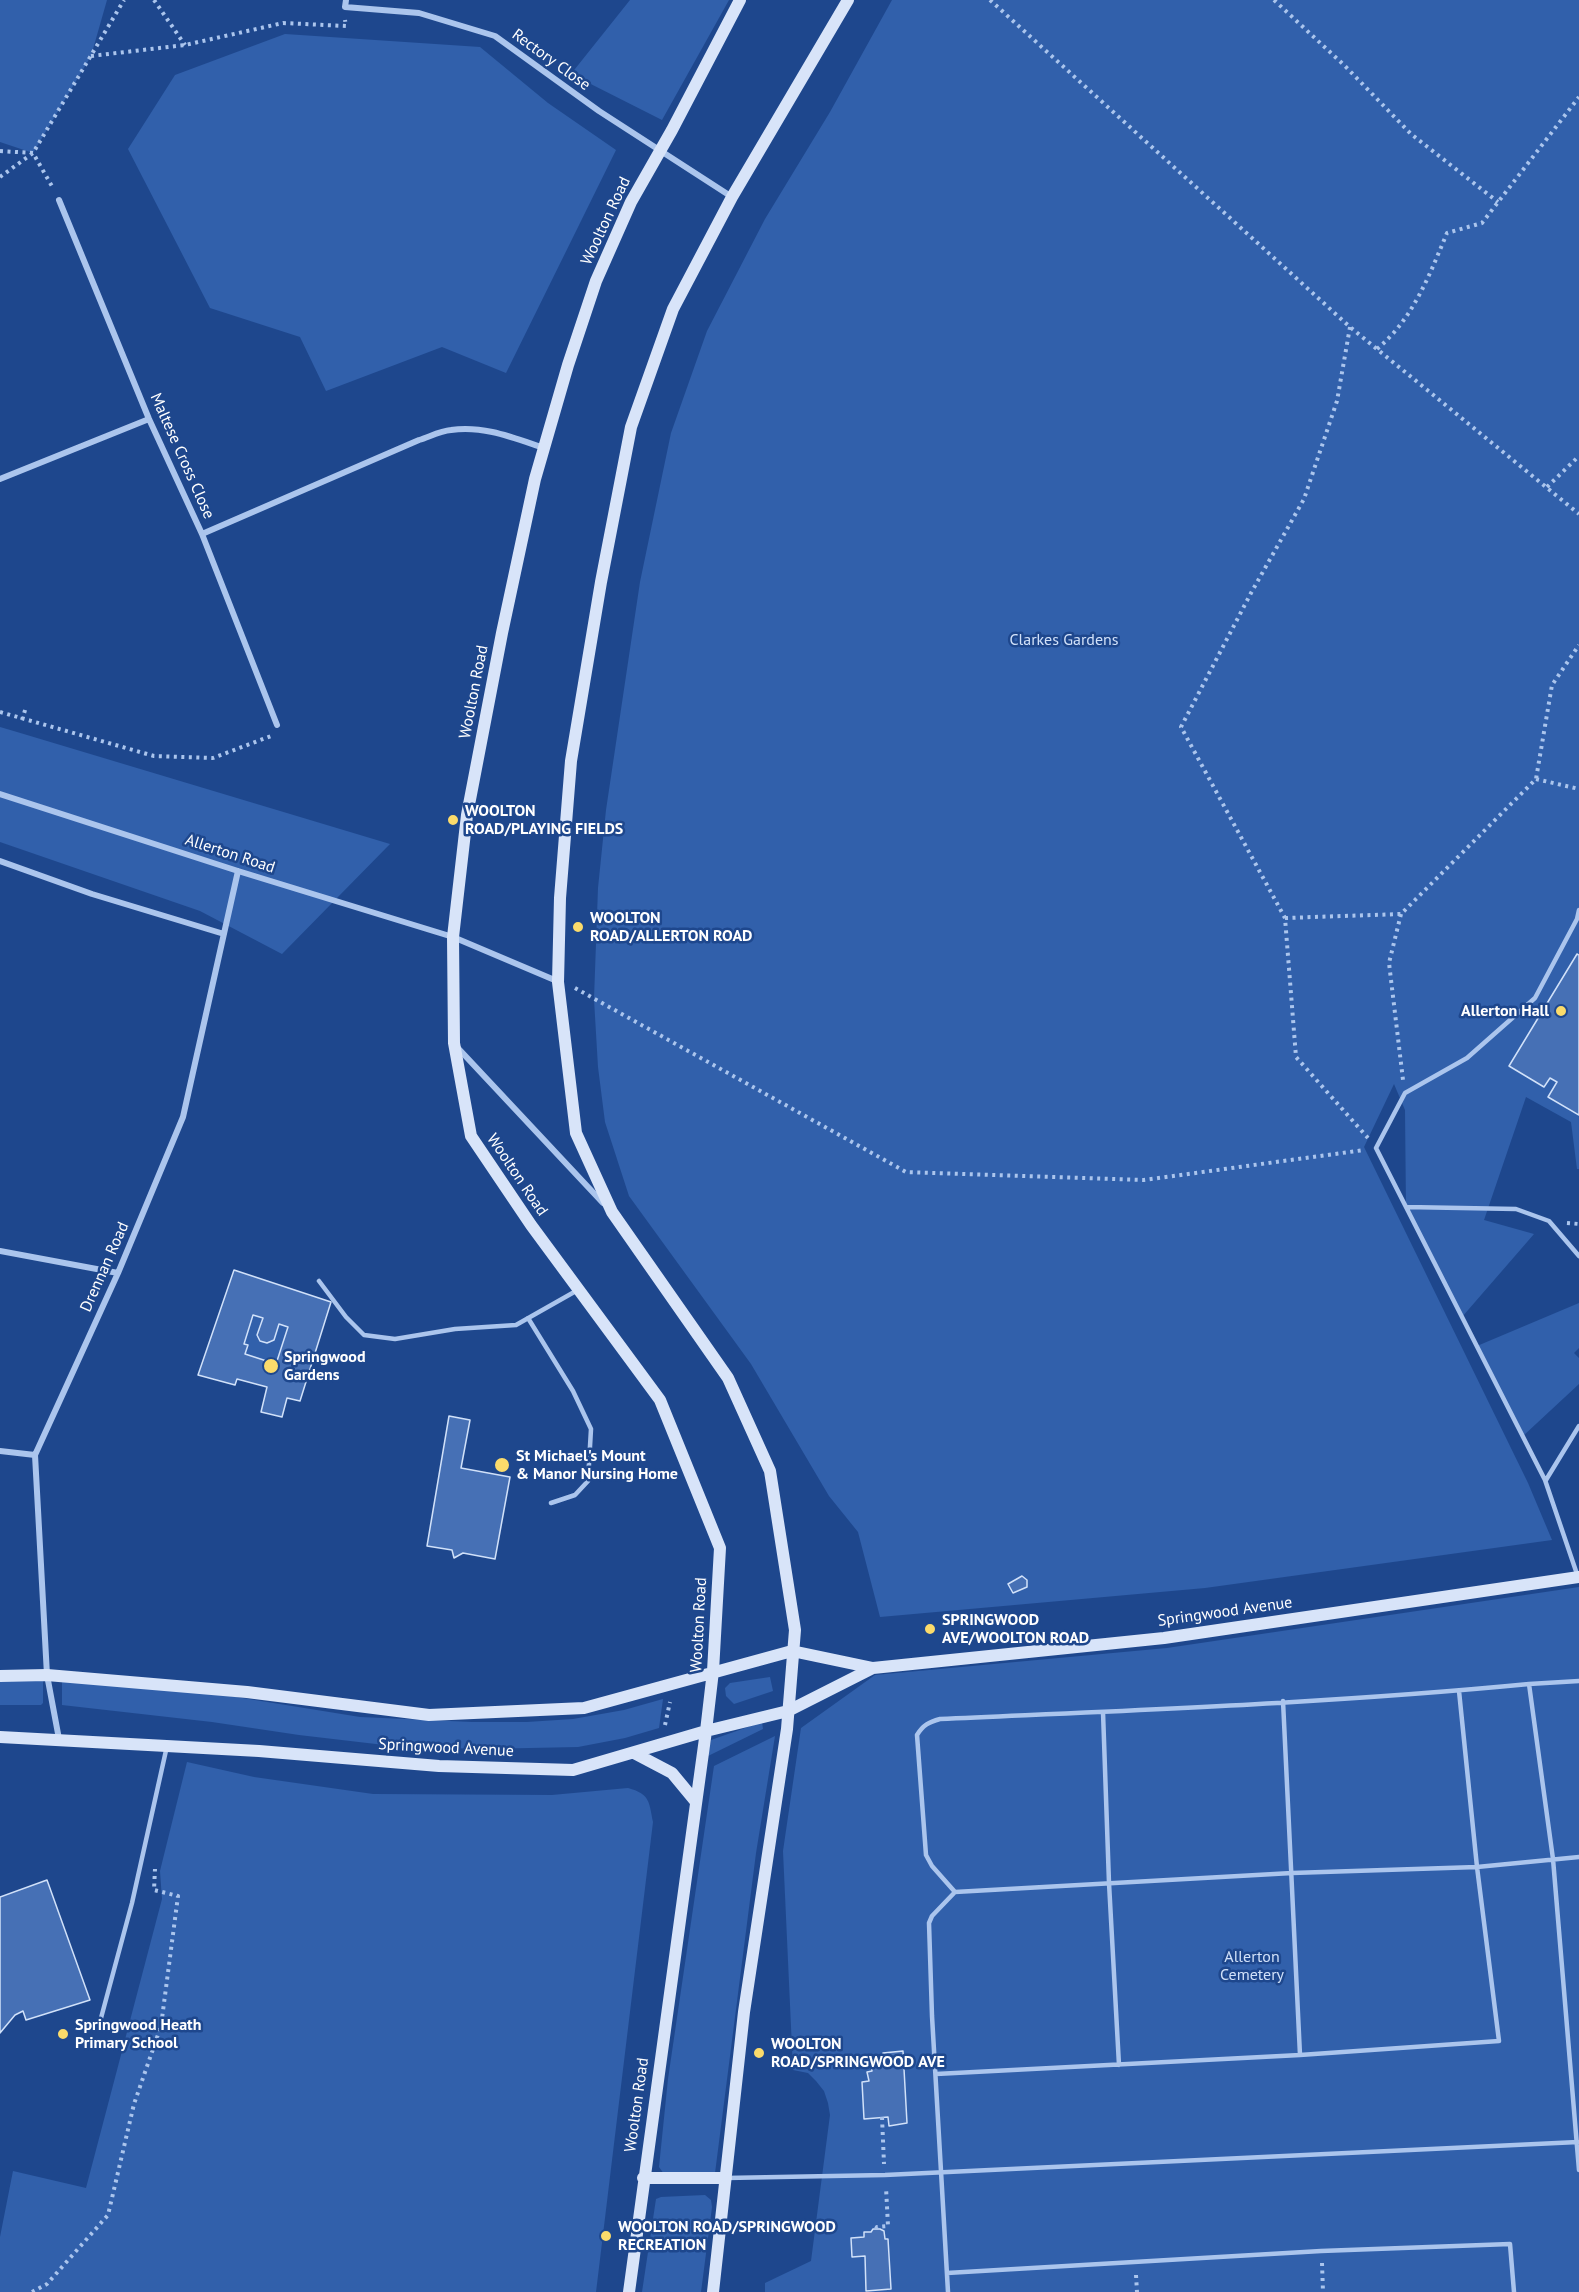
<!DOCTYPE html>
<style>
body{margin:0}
canvas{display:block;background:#1e478d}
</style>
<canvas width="1579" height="2292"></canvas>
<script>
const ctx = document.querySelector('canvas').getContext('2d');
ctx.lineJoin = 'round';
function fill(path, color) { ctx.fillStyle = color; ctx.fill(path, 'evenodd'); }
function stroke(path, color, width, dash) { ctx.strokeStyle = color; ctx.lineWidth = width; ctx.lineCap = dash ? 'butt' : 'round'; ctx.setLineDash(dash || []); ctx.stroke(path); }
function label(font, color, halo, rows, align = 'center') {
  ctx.font = font + ' "PT Sans",sans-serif'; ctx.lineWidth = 5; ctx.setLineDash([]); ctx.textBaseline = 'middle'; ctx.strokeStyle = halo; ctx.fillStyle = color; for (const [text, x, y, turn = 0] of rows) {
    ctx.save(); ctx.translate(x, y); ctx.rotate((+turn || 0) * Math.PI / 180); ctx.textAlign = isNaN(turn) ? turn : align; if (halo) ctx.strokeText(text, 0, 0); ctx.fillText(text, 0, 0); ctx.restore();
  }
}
fill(new Path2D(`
 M 0,0 L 107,0 L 91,56 L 33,153 L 0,142 Z
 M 630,0 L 729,0 L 662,120 L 571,74 Z
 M 892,0 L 1579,0 L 1579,1169 L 1577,1169 L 1571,1122 L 1526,1097 L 1484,1220 L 1534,1234 L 1462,1317 L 1406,1207 L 1405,1110 L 1394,1084 L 1364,1147 L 1528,1483 L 1552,1540 L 1205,1588 L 880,1617 L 858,1532 L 829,1496 L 751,1364 L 629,1196 L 605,1122 L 598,1067 L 594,999 L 598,888 L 606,810 L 640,582 L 671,433 L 707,331 L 765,219 L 830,112 Z
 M 285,34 L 480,47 L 548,103 L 616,150 L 506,373 L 442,347 L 326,391 L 300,337 L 210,308 L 128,149 L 175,75 Z
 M 0,727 L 17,732 L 390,844 L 282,954 L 200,911 L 0,842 Z
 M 1579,1303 L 1579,1348 L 1574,1353 L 1579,1358 L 1579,1384 L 1523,1436 L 1477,1346 Z
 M 253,1315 L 263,1318 L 257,1334 L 279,1324 L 288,1327 L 276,1364 L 245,1354 L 248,1345 L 244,1344 Z
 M 1579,1587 L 1579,2292 L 765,2292 L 765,2283 L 811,2261 L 830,2115 L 828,2103 L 824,2091 L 816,2081 L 808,2073 L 793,2070 L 783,1851 L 801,1728 L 875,1675 L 1167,1648 Z
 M 770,1677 L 773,1691 L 734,1704 L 726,1696 L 725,1688 L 730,1683 Z
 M 0,1678 L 43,1681 L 43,1703 L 41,1705 L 0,1705 Z
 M 62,1681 L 230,1696 L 360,1717 L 472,1722 L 527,1722 L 573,1719 L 624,1710 L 663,1699 L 659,1728 L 625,1738 L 578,1747 L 480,1749 L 393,1746 L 299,1735 L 212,1722 L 62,1705 Z
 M 762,1722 L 763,1729 L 708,1756 L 711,1740 Z
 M 775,1736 L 756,1853 L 715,2173 L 664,2174 L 659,2167 L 668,2079 L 714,1766 Z
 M 187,1762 L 254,1777 L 373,1794 L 552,1795 L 628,1788 C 650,1794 649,1802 653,1822 L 596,2292 L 0,2292 L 0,2237 L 13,2171 L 86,2188 L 162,1899 L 160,1871 Z
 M 705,2195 L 711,2200 L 712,2207 L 701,2292 L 642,2292 L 656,2199 L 661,2197 Z`), '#3160ab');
const building = new Path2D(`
 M 1577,954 L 1579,955 L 1579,1115 L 1548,1097 L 1557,1082 L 1550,1078 L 1544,1087 L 1509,1066 Z
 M 234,1270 L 331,1302 L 300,1401 L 287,1398 L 282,1417 L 261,1412 L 267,1387 L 237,1379 L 235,1385 L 198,1375 ZM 253,1315 L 263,1318 L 257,1335 L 260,1341 L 267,1343 L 274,1340 L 279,1324 L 288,1327 L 276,1364 L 245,1354 L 248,1345 L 244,1344 Z
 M 449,1416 L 470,1420 L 461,1468 L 510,1477 L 495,1559 L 463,1553 L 454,1558 L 452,1550 L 427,1546 Z
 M 1022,1576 L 1027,1580 L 1027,1587 L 1013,1593 L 1008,1584 Z
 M 47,1880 L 90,2000 L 26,2020 L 23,2011 L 15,2015 L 0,2033 L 0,1897 Z
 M 903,2051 L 907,2123 L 889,2126 L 888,2117 L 864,2119 L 862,2082 L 869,2081 L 867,2072 L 872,2071 L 871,2063 L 883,2061 L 883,2053 Z
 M 873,2229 L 880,2229 L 884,2231 L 885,2239 L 888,2239 L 891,2289 L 866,2291 L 865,2256 L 852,2257 L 851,2238 L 864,2237 L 864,2232 L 871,2232 Z`);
fill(building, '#4670b5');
stroke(building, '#d1e1f9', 1.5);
stroke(new Path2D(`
 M 154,0 L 185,45
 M 990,0 L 1350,327 L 1579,514
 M 1274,0 L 1345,66 L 1411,134 L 1498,202
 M 91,56 L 185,45 L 283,23 L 346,26 L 345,20
 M 0,151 L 33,153 L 53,188
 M 0,177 L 33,153 L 124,0
 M 1350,327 L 1337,401 L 1304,499 L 1251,593 L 1181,727 L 1285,918 L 1296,1057 L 1368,1138
 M 1377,349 C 1413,319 1429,276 1447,233 L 1482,223 L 1579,97
 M 1547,487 L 1579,456
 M 0,712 L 154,756 L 213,758 L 271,736
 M 22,720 L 26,707
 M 1536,779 L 1579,789
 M 1401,914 L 1389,963 L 1403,1080
 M 1285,918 L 1401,914 L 1536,779 L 1552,685 L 1579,645
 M 575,988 L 906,1172 L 1144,1180 L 1364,1150
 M 1567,1223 L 1579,1224
 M 665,1725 L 670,1702
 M 882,2117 L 884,2164
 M 876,2229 L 877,2227 L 888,2226 L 886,2187
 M 1322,2263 L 1323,2292
 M 1136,2275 L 1137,2292
 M 32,2292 L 47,2284 L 108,2215 L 134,2104 L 161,2026 L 178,1896 L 154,1890 L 155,1869`), '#abc5ed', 4, [3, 4.5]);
stroke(new Path2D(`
 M 1406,1207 L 1376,1148 L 1405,1093 L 1467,1058 L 1535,998 L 1577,919 L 1579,910
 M 319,1281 L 346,1317 L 364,1335 L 395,1339 L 455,1329 L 516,1325 L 576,1291
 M 528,1318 L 573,1391 L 591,1429 L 588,1481 L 575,1495 L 551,1503
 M 1546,1480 L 1579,1426
 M 1578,1577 L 1545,1480 L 1406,1207 L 1516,1209 L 1549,1221 L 1579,1256
 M 1529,1684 L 1579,1681
 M 1283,1701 L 1300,2055
 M 1103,1712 L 1109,1883 L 1119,2065
 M 955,1892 L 932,1866 L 926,1855 L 917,1735 C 923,1725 929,1722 940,1719 C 1136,1710 1333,1703 1529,1684 L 1553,1859 L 1579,2170
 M 101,2018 L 132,1903 L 167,1746
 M 936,2074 L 1300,2055 L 1499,2041 L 1477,1867 L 1459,1691
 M 726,2178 L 885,2175 L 1578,2142
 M 947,2273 L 1321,2251 L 1510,2244 L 1514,2292
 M 948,2292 L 932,2016 L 929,1923 L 932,1916 L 955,1892 L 1292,1873 L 1477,1867 L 1579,1857`), '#abc5ed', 4.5);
stroke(new Path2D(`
 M 346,0 L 345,7 L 419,13 L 495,36 L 599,111 L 732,197
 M 59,200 L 149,419 L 202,534 L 277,725
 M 0,479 L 149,419
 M 202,534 L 419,440 C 429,437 440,431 451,430 C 483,425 514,438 544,448
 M 0,794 L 238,871 L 453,937 L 557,981
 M 0,861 L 92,894 L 224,934
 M 456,1046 L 603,1203
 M 0,1251 L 118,1273
 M 0,1451 L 35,1455
 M 59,1739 L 47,1675 L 35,1455 L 118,1273 L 183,1117 L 238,871`), '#abc5ed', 6);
stroke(new Path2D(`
 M 0,1676 L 47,1675 L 247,1692 L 429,1715 L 584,1708 L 792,1651 L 873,1668 L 1164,1638 L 1579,1577
 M 0,1737 L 259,1751 L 439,1766 L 573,1770 L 706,1731 L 788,1711 L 873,1668
 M 634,1753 L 672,1773 L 696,1802
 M 643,2178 L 726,2178
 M 629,2292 L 706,1731 L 713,1671 L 720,1548 L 660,1400 L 531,1225 L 471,1136 L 454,1043 L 453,937 L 467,815 L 502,633 L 535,479 L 568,365 L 596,281 L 631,202 L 672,130 L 740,0
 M 713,2292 L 744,2012 L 787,1729 L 795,1630 L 770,1471 L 728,1378 L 612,1212 L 576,1133 L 558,982 L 560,898 L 571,761 L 601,582 L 631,427 L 673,309 L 732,197 L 848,0`), '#d8e4f9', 12);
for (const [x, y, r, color] of [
 [453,820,6,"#fbdb6b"],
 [578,927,6,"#fbdb6b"],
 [1561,1011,6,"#fbdb6b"],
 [271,1366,8,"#fbdb6b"],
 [502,1465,8,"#fbdb6b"],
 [930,1629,6,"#fbdb6b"],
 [63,2034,6,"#fbdb6b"],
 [759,2053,6,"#fbdb6b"],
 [606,2236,6,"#fbdb6b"]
]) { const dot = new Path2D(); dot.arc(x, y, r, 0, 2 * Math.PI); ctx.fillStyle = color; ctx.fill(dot); stroke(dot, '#1e478d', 2); }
label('16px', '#fff', '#1e478d', [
 ["Rectory Close",551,60,36],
 ["Woolton Road",606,221,-65],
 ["Maltese Cross Close",182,456,66],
 ["Woolton Road",474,692,-79],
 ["Allerton Road",230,854,18],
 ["Woolton Road",517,1175,56],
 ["Drennan Road",105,1267,-66],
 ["Springwood Avenue",1225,1612,-8],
 ["Woolton Road",699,1625,-87],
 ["Springwood Avenue",446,1748,3],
 ["Woolton Road",637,2105,-82]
]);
label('16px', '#d1e1f9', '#1e478d', [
 ["Clarkes Gardens",1064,640],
 ["Allerton",1252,1957],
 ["Cemetery",1252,1975]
]);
label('bold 16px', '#fff', '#1e478d', [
 ["WOOLTON",465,811],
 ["ROAD/PLAYING FIELDS",465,829],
 ["WOOLTON",590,918],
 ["ROAD/ALLERTON ROAD",590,936],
 ["Allerton Hall",1549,1011,"right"],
 ["Springwood",284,1357],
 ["Gardens",284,1375],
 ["St Michael's Mount",516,1456],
 ["& Manor Nursing Home",516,1474],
 ["SPRINGWOOD",942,1620],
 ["AVE/WOOLTON ROAD",942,1638],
 ["Springwood Heath",75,2025],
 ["Primary School",75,2043],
 ["WOOLTON",771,2044],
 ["ROAD/SPRINGWOOD AVE",771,2062],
 ["WOOLTON ROAD/SPRINGWOOD",618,2227],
 ["RECREATION",618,2245]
], 'left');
</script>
